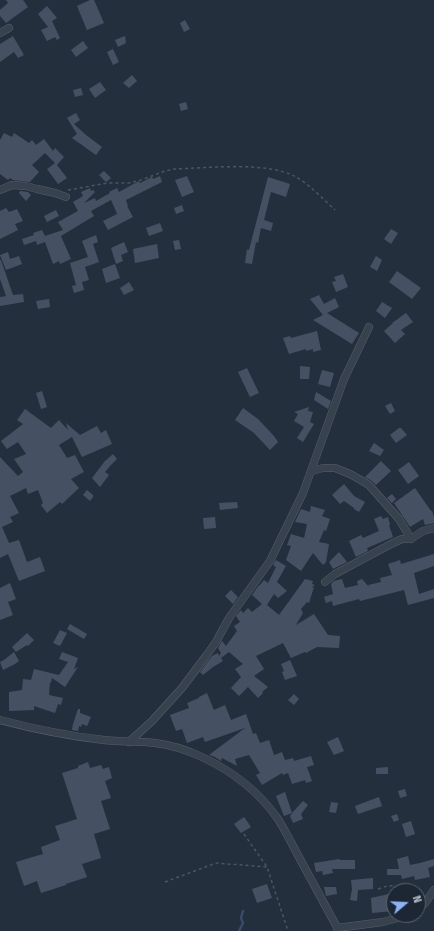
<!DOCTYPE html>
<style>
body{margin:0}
#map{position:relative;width:434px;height:931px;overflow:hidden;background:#242f3e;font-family:"Fira Sans Condensed",sans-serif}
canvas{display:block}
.north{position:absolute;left:386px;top:883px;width:40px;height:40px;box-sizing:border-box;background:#1d2633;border:1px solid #59626f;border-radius:50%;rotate:71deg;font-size:11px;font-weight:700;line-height:16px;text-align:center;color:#b4bcc9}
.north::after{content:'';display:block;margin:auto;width:14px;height:18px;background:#8ab4f8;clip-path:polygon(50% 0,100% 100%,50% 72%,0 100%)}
</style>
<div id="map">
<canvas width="434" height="931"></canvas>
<div class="north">N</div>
</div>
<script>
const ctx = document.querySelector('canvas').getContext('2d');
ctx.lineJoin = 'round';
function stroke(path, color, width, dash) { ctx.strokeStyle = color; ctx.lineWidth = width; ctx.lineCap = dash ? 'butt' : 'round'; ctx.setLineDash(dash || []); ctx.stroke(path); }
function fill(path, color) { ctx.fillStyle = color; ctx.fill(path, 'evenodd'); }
stroke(new Path2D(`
 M 239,931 L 243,923 L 241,918 L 243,911`), '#394c67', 2.5);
fill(new Path2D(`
 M 6,0 L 23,0 L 28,7 L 6,23 L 0,16 L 0,10 L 8,3 Z
 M 90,0 L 94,0 L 104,23 L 87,30 L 77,6 Z
 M 47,6 L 57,18 L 52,21 L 60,38 L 57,40 L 55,37 L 47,41 L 41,30 L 48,27 L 38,14 Z
 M 185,20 L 190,29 L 184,32 L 180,23 Z
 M 13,36 L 24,55 L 18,58 L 14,52 L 0,62 L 0,44 Z
 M 125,36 L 126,43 L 118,47 L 115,40 Z
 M 83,41 L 88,48 L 76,57 L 71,50 Z
 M 113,49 L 119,62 L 113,65 L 107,52 Z
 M 132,75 L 137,81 L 129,88 L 123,83 Z
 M 100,82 L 106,90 L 95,98 L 89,89 Z
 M 81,88 L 83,95 L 75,97 L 73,90 Z
 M 186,102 L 188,109 L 181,111 L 179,104 Z
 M 76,113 L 80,120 L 74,124 L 86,135 L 102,147 L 96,155 L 72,138 L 77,134 L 67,118 Z
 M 4,133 L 12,137 L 14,133 L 29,143 L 32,140 L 36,145 L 44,139 L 53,151 L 55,148 L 64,157 L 57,165 L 67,178 L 58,184 L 47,169 L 55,163 L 45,153 L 32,165 L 39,172 L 30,182 L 13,180 L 10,178 L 8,180 L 0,174 L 0,140 Z
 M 104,171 L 111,178 L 106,182 L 99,175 Z
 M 160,176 L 162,182 L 126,200 L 128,206 L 127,206 L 133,217 L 108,230 L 103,221 L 117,214 L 115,209 L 111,200 L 91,211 L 94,216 L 61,236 L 71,259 L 60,264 L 59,261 L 53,264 L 45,242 L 37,245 L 36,241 L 24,245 L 22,239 L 34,235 L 33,233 L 42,230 L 45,236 L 63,230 L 58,222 L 78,211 L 73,202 L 83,196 L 81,192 L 90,188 L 91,191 L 93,190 L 95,192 L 84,203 L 95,198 L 96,201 L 110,193 L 109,192 L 117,188 L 119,192 L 139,181 L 140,183 L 152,177 L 153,179 Z
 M 187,176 L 194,192 L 182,197 L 175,180 Z
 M 268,177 L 290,184 L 286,197 L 271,192 L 264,220 L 273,223 L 271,231 L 261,228 L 258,243 L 256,242 L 252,264 L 245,263 L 247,249 L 249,250 Z
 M 20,191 L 28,192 L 31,195 L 26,201 L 19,193 Z
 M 182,205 L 184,211 L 176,214 L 174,208 Z
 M 6,208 L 9,212 L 17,209 L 23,221 L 15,224 L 18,230 L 0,239 L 0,211 Z
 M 56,210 L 59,216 L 47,222 L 44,216 Z
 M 160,223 L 163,231 L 149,236 L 146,228 Z
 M 391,229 L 398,233 L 391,244 L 384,239 Z
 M 96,235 L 98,242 L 93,244 L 99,262 L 85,267 L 89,280 L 82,282 L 84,290 L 74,293 L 72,286 L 76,285 L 70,263 L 88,257 L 82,241 Z
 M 179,240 L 181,249 L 175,250 L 173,241 Z
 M 124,242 L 128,252 L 121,255 L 123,261 L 116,264 L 111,248 Z
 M 157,244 L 159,258 L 135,263 L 133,249 Z
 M 8,252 L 10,259 L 19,256 L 22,264 L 6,270 L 0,255 Z
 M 376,256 L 382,260 L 377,271 L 370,267 Z
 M 0,260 L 1,260 L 13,295 L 23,294 L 24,302 L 0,306 L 0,297 L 6,296 L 0,279 Z
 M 115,264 L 120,278 L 106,283 L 102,269 Z
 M 397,271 L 421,288 L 412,299 L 389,282 Z
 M 343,274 L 348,287 L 336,292 L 332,282 L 336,281 L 334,277 Z
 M 129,282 L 134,290 L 124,295 L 120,288 Z
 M 319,295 L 324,304 L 335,298 L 339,307 L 327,313 L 359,333 L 352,344 L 313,320 L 323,315 L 310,299 Z
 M 49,299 L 50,307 L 38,309 L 36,301 Z
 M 382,302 L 392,308 L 385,318 L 376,311 Z
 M 406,313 L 413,322 L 401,330 L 405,334 L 395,343 L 384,331 L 393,323 L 392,323 Z
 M 317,331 L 321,350 L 313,352 L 313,349 L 306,351 L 306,349 L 289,354 L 283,338 L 290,336 L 291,338 Z
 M 300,366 L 310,367 L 309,379 L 300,379 Z
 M 247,368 L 259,393 L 250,397 L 238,372 Z
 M 322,370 L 334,373 L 330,387 L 318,384 Z
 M 42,391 L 47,407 L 41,409 L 36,393 Z
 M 316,392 L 331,401 L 328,409 L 314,400 Z
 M 391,403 L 395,411 L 390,414 L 385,406 Z
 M 309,407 L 308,411 L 313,412 L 310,422 L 314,424 L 303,442 L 297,438 L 304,427 L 294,421 L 298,414 L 294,412 Z
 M 243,408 L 258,419 L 274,436 L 278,442 L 270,450 L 254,433 L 235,420 Z
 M 25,409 L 51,428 L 59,420 L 68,430 L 66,423 L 80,435 L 97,426 L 101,433 L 106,430 L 112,444 L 82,457 L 72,437 L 59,445 L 67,458 L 75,455 L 84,472 L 71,479 L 79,488 L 62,504 L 60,502 L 47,513 L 41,505 L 43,503 L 38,490 L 28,494 L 26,488 L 10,496 L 19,513 L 10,517 L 13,522 L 2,527 L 9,543 L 19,540 L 27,562 L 40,557 L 45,571 L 19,581 L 8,554 L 0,558 L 0,457 L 18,476 L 23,472 L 14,459 L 26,454 L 18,442 L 7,449 L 1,441 L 23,424 L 17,420 Z
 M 399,428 L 401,428 L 407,435 L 396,443 L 390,435 Z
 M 374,443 L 384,450 L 380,456 L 369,451 Z
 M 113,454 L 117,459 L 111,465 L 105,472 L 109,475 L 100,487 L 92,478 L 105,461 Z
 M 381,461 L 391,471 L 376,485 L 372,481 L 365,477 Z
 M 409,462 L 419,476 L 408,484 L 398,470 Z
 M 344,484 L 354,496 L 365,502 L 359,512 L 354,509 L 354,508 L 344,501 L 340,504 L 332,495 Z
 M 415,488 L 431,511 L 432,511 L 434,517 L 434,523 L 425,525 L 423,519 L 410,527 L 394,503 Z
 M 87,490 L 93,495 L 93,497 L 90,501 L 83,495 Z
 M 392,494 L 396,499 L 392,503 L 387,498 Z
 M 237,502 L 238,508 L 220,510 L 219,503 Z
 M 311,506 L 325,510 L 322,516 L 330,519 L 326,531 L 324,530 L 319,542 L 329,544 L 326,562 L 323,565 L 313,553 L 301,571 L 286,560 L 291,546 L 287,545 L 291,534 L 304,538 L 307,524 L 295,522 L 301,509 L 310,512 Z
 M 381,516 L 383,519 L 388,517 L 390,525 L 389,525 L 393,537 L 367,548 L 368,551 L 356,557 L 349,541 L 361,535 L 363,538 L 379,531 L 374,519 Z
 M 215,517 L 216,528 L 204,529 L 203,518 Z
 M 339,552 L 347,562 L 333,569 L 329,562 Z
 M 434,554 L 434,566 L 414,573 L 419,594 L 434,589 L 434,598 L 408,605 L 404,590 L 360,601 L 359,599 L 333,606 L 332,601 L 326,603 L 324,597 L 333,594 L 331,584 L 334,581 L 342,579 L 345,588 L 358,585 L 357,581 L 362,579 L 370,588 L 368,585 L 381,582 L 380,578 L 392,575 L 388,564 L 400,560 L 401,564 Z
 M 276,560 L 286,566 L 277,582 L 287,591 L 278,598 L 274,594 L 267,605 L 279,615 L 305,579 L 313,581 L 312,584 L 315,585 L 311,588 L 314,587 L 309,603 L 307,602 L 301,609 L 303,613 L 296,625 L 314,614 L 328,635 L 340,636 L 339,648 L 317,647 L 306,653 L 305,652 L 291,658 L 283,643 L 256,656 L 264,669 L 254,676 L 268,687 L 262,692 L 263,693 L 258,698 L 248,687 L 239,696 L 231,688 L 241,677 L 235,669 L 243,664 L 229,652 L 221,658 L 223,661 L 213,667 L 203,675 L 200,672 L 212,656 L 218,653 L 219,656 L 221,653 L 218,648 L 222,641 L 226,646 L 237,631 L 234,626 L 240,622 L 236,616 L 241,610 L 243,613 L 248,608 L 252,612 L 262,604 L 252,595 L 259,585 L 259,586 L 264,580 L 268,583 L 276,567 L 273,565 Z
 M 10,583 L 16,599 L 8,602 L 13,615 L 0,620 L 0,588 Z
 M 231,590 L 238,597 L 233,604 L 225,596 Z
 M 70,624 L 87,634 L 84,639 L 67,629 Z
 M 60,630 L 67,633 L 60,646 L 53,643 Z
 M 27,633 L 34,640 L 28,646 L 27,645 L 16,652 L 12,647 Z
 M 14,652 L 19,661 L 15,664 L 3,670 L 0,662 L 4,660 Z
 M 62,652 L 78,658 L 74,669 L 78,667 L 65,687 L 52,678 L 51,683 L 50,682 L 49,695 L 63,698 L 61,705 L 58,704 L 55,713 L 34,706 L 34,710 L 9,711 L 9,692 L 22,690 L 23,679 L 31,680 L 34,669 L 59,675 L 68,662 L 59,659 Z
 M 290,660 L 297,676 L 285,680 L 282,672 L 284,671 L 281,664 Z
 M 207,693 L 214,710 L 225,705 L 231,720 L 246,714 L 253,734 L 256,733 L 260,743 L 269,740 L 274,755 L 282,752 L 285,760 L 293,758 L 294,761 L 311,756 L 314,765 L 307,767 L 312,781 L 306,783 L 305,780 L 292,784 L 288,773 L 283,775 L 282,773 L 262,785 L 256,775 L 260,773 L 249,755 L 235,759 L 237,766 L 222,758 L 221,761 L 215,757 L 209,755 L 245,728 L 205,742 L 203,737 L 187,743 L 182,729 L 176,731 L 170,715 L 189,708 L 187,703 L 199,698 L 199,697 Z
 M 294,694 L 299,699 L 294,705 L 288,700 Z
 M 78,709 L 80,709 L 80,713 L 91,717 L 87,726 L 82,724 L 81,727 L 79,726 L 78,731 L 72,730 L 73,724 Z
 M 338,737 L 344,751 L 334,755 L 327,742 Z
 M 88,762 L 90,768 L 101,765 L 103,769 L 109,767 L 112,778 L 105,781 L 111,798 L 101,801 L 110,829 L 94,834 L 101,858 L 82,864 L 87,877 L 66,884 L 66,885 L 41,893 L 37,881 L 24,886 L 16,862 L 43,854 L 41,847 L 60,840 L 55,826 L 77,819 L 62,773 L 78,768 L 78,766 Z
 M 388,767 L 388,774 L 376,774 L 376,768 Z
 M 405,789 L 407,796 L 400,798 L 398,791 Z
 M 285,792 L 292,813 L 303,801 L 308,805 L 301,814 L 303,819 L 293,823 L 290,816 L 292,813 L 284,816 L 276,796 Z
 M 379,797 L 382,806 L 358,814 L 355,806 Z
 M 331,802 L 338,803 L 336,813 L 329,812 Z
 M 397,814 L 399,820 L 394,822 L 391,816 Z
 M 244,817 L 251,827 L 241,833 L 234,824 Z
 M 411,821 L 415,834 L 406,837 L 402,824 Z
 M 408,856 L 410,865 L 420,863 L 434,859 L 434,866 L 428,868 L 430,877 L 415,880 L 414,876 L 402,879 L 401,875 L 387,875 L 387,869 L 399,869 L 397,859 Z
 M 339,859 L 340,860 L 355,860 L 355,869 L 332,869 L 333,873 L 323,875 L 322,871 L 316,872 L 314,863 Z
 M 373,878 L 373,889 L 358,890 L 357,901 L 350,900 L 352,889 L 351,880 Z
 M 267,884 L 272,898 L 257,903 L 252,889 Z
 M 324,887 L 336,887 L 337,894 L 326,896 Z
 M 393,893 L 394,898 L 394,911 L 372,913 L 371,898 Z`), '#455162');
const street = new Path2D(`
 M 0,33 L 9,28
 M 0,190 L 12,185 L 26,186 L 37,189 L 55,193 L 66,197
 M 312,471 L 323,468 L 335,468 L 350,474 L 359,479 L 369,485 L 399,519 L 411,539 L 423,531 L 434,528
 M 325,582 L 335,574 L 391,544 L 402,539 L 411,539
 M 0,720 C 34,729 69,736 104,740 C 121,742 138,741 155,743 C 172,745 187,750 202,757 C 232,771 259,792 278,819 C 286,832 293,846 300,859 C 313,883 326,907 339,931
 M 129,742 L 152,721 L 182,688 L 206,656 L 216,642 L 229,618 L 270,561 L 303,493 L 344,379 L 369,327
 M 418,910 L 425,903 L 434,890
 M 337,928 L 383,922 L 409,915`);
stroke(street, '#565f6c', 8);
stroke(new Path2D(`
 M 68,190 L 108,183 L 129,183 L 141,180 L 165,171 L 175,169 C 208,168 268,161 296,177 C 309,184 324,200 335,210
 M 244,834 L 267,867 L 288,931
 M 165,882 L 216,863 L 267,867
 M 378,889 C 389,885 395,884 406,891`), '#44595c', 1.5, [3, 3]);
stroke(street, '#38414e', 7);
</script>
